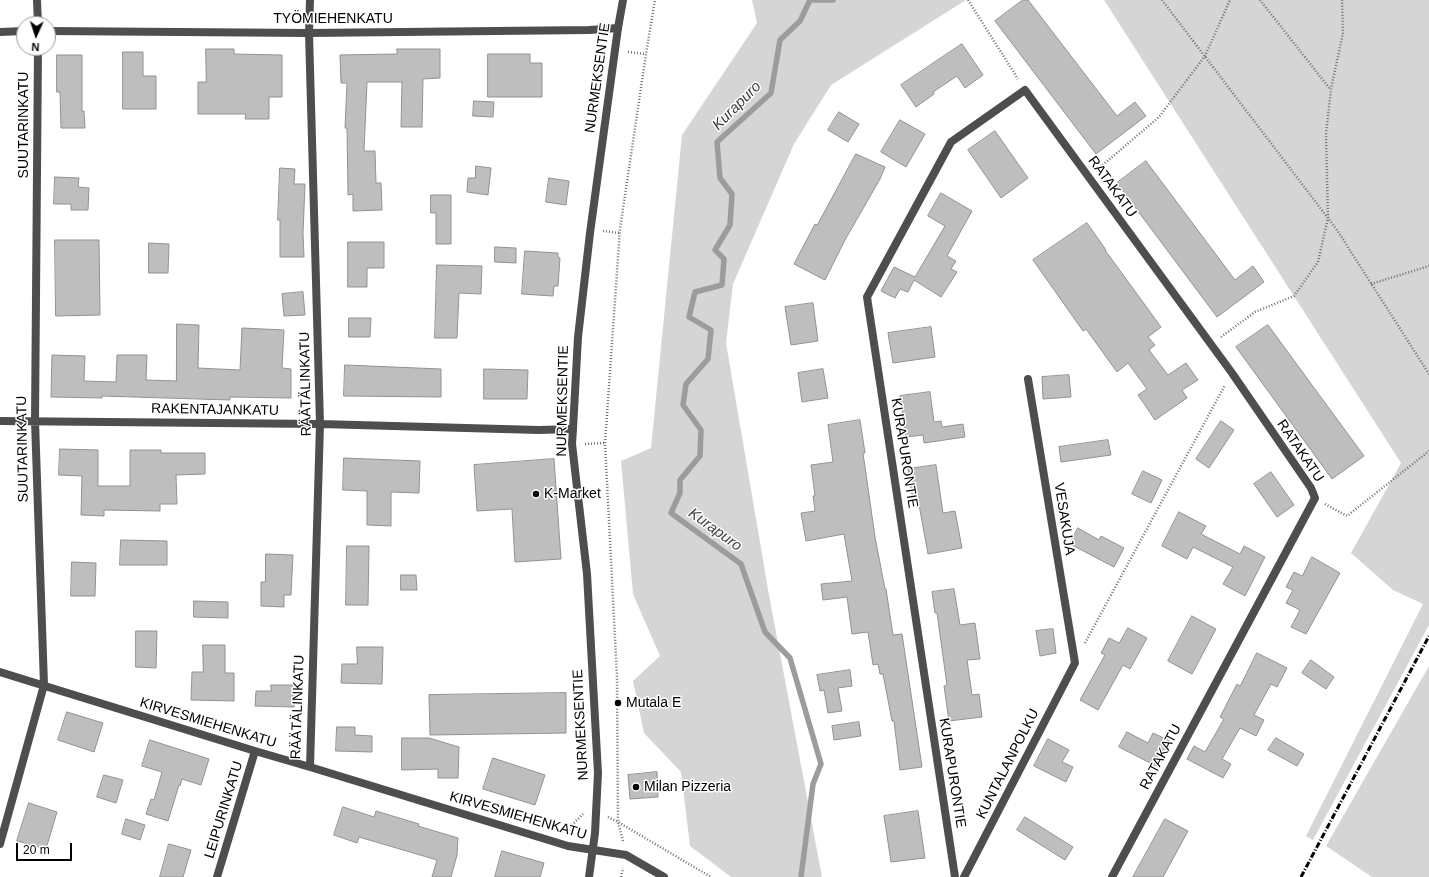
<!DOCTYPE html>
<meta charset="utf-8">
<style>
body{margin:0}
#map{position:relative;width:1429px;height:877px;overflow:hidden;background:#fff;font-family:Helvetica,sans-serif}
canvas{display:block}
.north{position:absolute;left:16px;top:16px;width:40px;height:40px;box-sizing:border-box;background:#fff;border:1px solid #999;border-radius:50%;rotate:183deg;font-size:11px;font-weight:700;line-height:16px;text-align:center;color:#000}
.north::after{content:'';display:block;margin:auto;width:14px;height:18px;background:#000;clip-path:polygon(50% 0,100% 100%,50% 72%,0 100%)}
.scale{position:absolute;left:16px;top:843px;width:56px;height:18px;box-sizing:border-box;border:2px solid #000;border-top:0;padding-left:5px;font-size:12px;line-height:14px;white-space:nowrap;color:#000;-webkit-text-stroke:3px #fff;paint-order:stroke}
</style>
<div id="map">
<canvas width="1429" height="877"></canvas>
<div class="north">N</div>
<div class="scale">20 m</div>
</div>
<script>
const ctx = document.querySelector('canvas').getContext('2d');
ctx.lineJoin = 'round';
function fill(path, color) { ctx.fillStyle = color; ctx.fill(path, 'evenodd'); }
function stroke(path, color, width, dash) { ctx.strokeStyle = color; ctx.lineWidth = width; ctx.lineCap = dash ? 'butt' : 'round'; ctx.setLineDash(dash || []); ctx.stroke(path); }
function label(font, color, halo, rows, align = 'center') {
  ctx.font = font + ' Helvetica,sans-serif'; ctx.lineWidth = 3; ctx.setLineDash([]); ctx.textBaseline = 'middle'; ctx.strokeStyle = halo; ctx.fillStyle = color; for (const [text, x, y, turn = 0] of rows) {
    ctx.save(); ctx.translate(x, y); ctx.rotate((+turn || 0) * Math.PI / 180); ctx.textAlign = isNaN(turn) ? turn : align; if (halo) ctx.strokeText(text, 0, 0); ctx.fillText(text, 0, 0); ctx.restore();
  }
}
fill(new Path2D(`
 M 752,0 L 966,0 L 831,85 L 794,144 L 733,284 L 726,343 L 769,595 L 822,877 L 731,877 L 690,846 L 681,772 L 644,733 L 633,681 L 660,656 L 633,594 L 621,461 L 651,448 L 682,135 L 757,23 Z
 M 1104,0 L 1429,0 L 1429,625 L 1313,840 L 1306,836 L 1423,604 L 1393,590 L 1351,553 L 1401,463 Z
 M 1429,666 L 1429,877 L 1372,877 L 1326,846 Z`), '#d5d5d5');
stroke(new Path2D(`
 M 801,877 L 813,784 L 821,764 L 790,658 L 765,632 L 741,564 L 671,513 L 680,493 L 680,480 L 700,456 L 701,430 L 683,405 L 686,384 L 708,359 L 711,330 L 689,317 L 695,292 L 722,285 L 724,259 L 715,250 L 730,225 L 732,194 L 720,178 L 717,142 L 771,93 L 780,40 L 800,21 L 810,0 L 833,0`), '#9c9c9c', 5.5);
const building = new Path2D(`
 M 1023,0 L 1028,0 L 1117,116 L 1135,102 L 1146,116 L 1096,154 L 995,21 Z
 M 962,44 L 983,75 L 965,88 L 957,76 L 933,92 L 934,94 L 916,107 L 901,85 Z
 M 206,49 L 234,49 L 234,54 L 282,55 L 282,97 L 269,97 L 269,119 L 245,119 L 246,114 L 198,114 L 198,82 L 206,82 Z
 M 397,49 L 440,49 L 440,78 L 423,79 L 422,127 L 401,127 L 402,82 L 367,82 L 364,151 L 375,151 L 376,183 L 381,183 L 382,210 L 353,211 L 353,194 L 348,195 L 347,128 L 345,128 L 347,83 L 341,83 L 340,55 L 397,54 Z
 M 123,52 L 143,52 L 143,76 L 156,76 L 156,109 L 123,109 Z
 M 488,54 L 530,54 L 530,63 L 542,63 L 542,97 L 488,97 Z
 M 57,55 L 82,55 L 82,111 L 84,111 L 85,128 L 61,128 L 60,92 L 57,92 Z
 M 474,101 L 494,102 L 493,117 L 473,116 Z
 M 839,112 L 859,124 L 848,142 L 828,130 Z
 M 900,120 L 925,134 L 906,167 L 881,152 Z
 M 995,131 L 1028,178 L 1001,198 L 968,150 Z
 M 856,154 L 885,167 L 880,179 L 845,240 L 825,280 L 794,264 L 815,224 L 817,225 Z
 M 1146,161 L 1235,280 L 1253,266 L 1264,282 L 1217,317 L 1117,183 Z
 M 476,166 L 491,168 L 488,195 L 467,192 L 468,178 L 475,178 Z
 M 280,168 L 295,169 L 294,184 L 305,184 L 303,234 L 304,257 L 280,257 L 280,220 L 278,220 Z
 M 55,177 L 79,178 L 78,187 L 89,188 L 88,210 L 71,210 L 71,204 L 54,204 Z
 M 549,178 L 569,181 L 566,205 L 546,202 Z
 M 941,193 L 972,211 L 947,256 L 956,261 L 951,269 L 957,272 L 941,297 L 914,280 L 908,292 L 900,289 L 895,298 L 881,291 L 894,267 L 915,277 L 945,226 L 928,216 Z
 M 431,195 L 451,195 L 451,244 L 436,244 L 436,213 L 431,213 Z
 M 1087,223 L 1106,250 L 1105,250 L 1161,327 L 1148,337 L 1155,345 L 1149,350 L 1168,375 L 1186,363 L 1198,380 L 1182,390 L 1187,398 L 1155,420 L 1138,395 L 1147,389 L 1128,363 L 1117,372 L 1086,329 L 1083,331 L 1033,260 Z
 M 55,240 L 99,240 L 100,315 L 56,316 Z
 M 348,242 L 384,242 L 384,268 L 367,268 L 367,287 L 348,287 Z
 M 149,243 L 169,244 L 168,273 L 149,273 Z
 M 495,247 L 516,248 L 516,263 L 495,262 Z
 M 525,251 L 558,253 L 558,257 L 560,258 L 558,286 L 554,286 L 553,296 L 522,294 Z
 M 437,265 L 482,266 L 481,294 L 459,293 L 457,338 L 435,338 Z
 M 303,292 L 305,315 L 284,316 L 282,294 Z
 M 813,303 L 818,341 L 791,345 L 785,307 Z
 M 349,318 L 371,318 L 370,337 L 349,337 Z
 M 177,324 L 199,325 L 198,368 L 240,370 L 242,328 L 284,330 L 282,368 L 291,369 L 291,398 L 230,397 L 230,400 L 102,396 L 102,398 L 51,397 L 52,355 L 85,356 L 84,381 L 116,382 L 117,355 L 147,355 L 146,380 L 176,381 Z
 M 1268,325 L 1364,456 L 1332,479 L 1236,347 Z
 M 931,327 L 935,357 L 893,363 L 888,333 Z
 M 345,365 L 441,369 L 441,397 L 344,396 Z
 M 484,369 L 528,370 L 527,399 L 484,399 Z
 M 823,369 L 828,398 L 802,402 L 798,373 Z
 M 1069,375 L 1071,397 L 1043,399 L 1042,377 Z
 M 930,392 L 934,422 L 941,421 L 942,427 L 963,424 L 965,437 L 924,443 L 923,435 L 906,437 L 900,396 Z
 M 860,420 L 865,453 L 863,453 L 875,537 L 885,589 L 886,589 L 893,635 L 902,634 L 922,767 L 900,770 L 894,721 L 892,721 L 883,674 L 880,674 L 878,664 L 873,665 L 868,632 L 852,634 L 847,597 L 823,600 L 821,584 L 852,581 L 844,534 L 806,541 L 801,513 L 815,511 L 813,496 L 815,496 L 811,465 L 833,462 L 828,425 Z
 M 1221,421 L 1234,430 L 1209,468 L 1196,459 Z
 M 1108,440 L 1111,455 L 1061,462 L 1059,447 Z
 M 60,449 L 98,450 L 98,486 L 130,486 L 130,450 L 161,450 L 161,453 L 205,453 L 205,474 L 176,475 L 177,504 L 160,504 L 160,511 L 104,510 L 104,516 L 81,515 L 82,476 L 59,475 Z
 M 344,458 L 420,461 L 419,493 L 391,492 L 391,526 L 367,525 L 367,491 L 343,490 Z
 M 554,459 L 561,559 L 515,562 L 512,509 L 477,511 L 474,465 Z
 M 936,465 L 943,513 L 955,511 L 962,548 L 928,554 L 917,494 L 912,495 L 908,469 Z
 M 1143,471 L 1162,480 L 1151,503 L 1132,494 Z
 M 1271,472 L 1294,505 L 1277,517 L 1254,484 Z
 M 1179,512 L 1206,526 L 1201,534 L 1240,554 L 1244,546 L 1265,557 L 1245,596 L 1223,584 L 1233,567 L 1193,547 L 1187,559 L 1162,546 Z
 M 1078,528 L 1099,540 L 1101,536 L 1124,548 L 1114,567 L 1070,544 Z
 M 121,540 L 167,541 L 167,565 L 120,565 Z
 M 347,546 L 369,546 L 368,605 L 346,605 Z
 M 266,554 L 293,555 L 291,595 L 284,595 L 284,607 L 261,606 L 261,582 L 265,582 Z
 M 1312,557 L 1340,573 L 1306,634 L 1291,627 L 1300,610 L 1286,603 L 1293,590 L 1286,587 L 1294,572 L 1302,576 Z
 M 72,562 L 96,563 L 95,596 L 71,596 Z
 M 401,575 L 416,575 L 417,590 L 401,590 Z
 M 954,589 L 960,625 L 975,623 L 980,659 L 967,660 L 972,695 L 979,694 L 982,717 L 949,721 L 944,686 L 947,685 L 937,613 L 935,613 L 932,592 Z
 M 194,601 L 228,602 L 228,618 L 194,617 Z
 M 1192,616 L 1216,629 L 1192,674 L 1168,661 Z
 M 1128,628 L 1147,638 L 1130,669 L 1123,665 L 1098,710 L 1080,700 L 1105,655 L 1101,653 L 1109,638 L 1119,643 Z
 M 1053,629 L 1056,653 L 1040,656 L 1036,631 Z
 M 136,631 L 157,631 L 156,668 L 136,667 Z
 M 203,645 L 225,645 L 225,673 L 234,673 L 234,701 L 191,700 L 192,672 L 203,672 Z
 M 357,647 L 383,647 L 382,684 L 341,683 L 342,664 L 357,664 Z
 M 1257,653 L 1287,668 L 1277,687 L 1271,684 L 1254,715 L 1264,720 L 1256,736 L 1240,728 L 1222,759 L 1231,764 L 1223,778 L 1187,759 L 1194,746 L 1205,752 L 1224,719 L 1220,717 L 1237,684 L 1240,686 Z
 M 1311,660 L 1334,677 L 1326,689 L 1302,673 Z
 M 850,670 L 852,686 L 838,688 L 842,711 L 828,713 L 824,690 L 820,691 L 817,675 Z
 M 271,685 L 295,685 L 294,707 L 255,706 L 256,691 L 271,691 Z
 M 566,693 L 566,733 L 430,735 L 429,695 Z
 M 67,712 L 103,723 L 94,752 L 58,740 Z
 M 859,722 L 861,736 L 834,740 L 832,726 Z
 M 337,727 L 355,727 L 355,735 L 372,736 L 372,752 L 336,751 Z
 M 1127,732 L 1148,743 L 1153,733 L 1170,741 L 1156,766 L 1119,747 Z
 M 402,738 L 429,738 L 459,747 L 458,778 L 438,778 L 438,769 L 402,770 Z
 M 1276,738 L 1304,754 L 1297,766 L 1268,750 Z
 M 1048,739 L 1069,750 L 1062,762 L 1073,767 L 1066,782 L 1034,766 Z
 M 150,740 L 209,759 L 201,785 L 182,779 L 180,786 L 179,785 L 168,821 L 146,814 L 151,799 L 154,800 L 162,772 L 142,766 Z
 M 493,758 L 545,775 L 535,805 L 483,789 Z
 M 657,772 L 658,797 L 630,799 L 628,775 Z
 M 104,775 L 123,780 L 116,803 L 97,797 Z
 M 29,803 L 57,812 L 46,849 L 17,841 Z
 M 343,807 L 374,817 L 376,811 L 419,824 L 418,826 L 458,838 L 457,855 L 451,877 L 432,877 L 437,860 L 359,837 L 357,843 L 334,835 Z
 M 918,811 L 925,858 L 891,862 L 884,816 Z
 M 1025,817 L 1073,847 L 1065,860 L 1017,830 Z
 M 126,819 L 145,825 L 140,840 L 122,834 Z
 M 1165,819 L 1188,831 L 1163,877 L 1133,877 Z
 M 169,844 L 191,850 L 183,877 L 160,877 Z
 M 502,851 L 544,863 L 540,877 L 495,877 Z`);
fill(building, '#bebebe');
stroke(building, '#929292', 1);
stroke(new Path2D(`
 M 968,0 L 1018,79
 M 1162,0 L 1337,230 L 1429,374
 M 1260,0 L 1330,89
 M 628,52 L 646,54
 M 1098,169 L 1159,117 L 1205,56 L 1230,0
 M 603,231 L 620,233
 M 1371,284 L 1429,266
 M 1221,337 L 1255,312 L 1294,296 L 1318,262 L 1328,218 L 1326,134 L 1331,89 L 1343,33 L 1342,0
 M 585,444 L 605,443
 M 1325,504 L 1347,516 L 1429,451
 M 1085,643 L 1225,385
 M 608,817 L 618,822 L 711,877
 M 570,834 L 572,825 L 583,814
 M 623,841 L 618,822 L 617,677 L 605,443 L 620,229 L 646,54 L 655,0
 M 621,877 L 623,868`), '#707070', 2.5, [1, 2]);
stroke(new Path2D(`
 M 37,0 L 38,24
 M 48,31 L 309,33 L 589,30 L 618,28
 M 0,32 L 24,31
 M 0,421 L 320,424 L 539,430 L 573,429
 M 0,672 L 255,751 L 310,767 L 568,846 L 626,855 L 664,877
 M 310,767 L 320,424 L 309,33 L 310,0
 M 0,844 L 44,685 L 35,421 L 38,48
 M 217,877 L 255,751
 M 955,877 L 867,297 L 951,142 L 1025,90 L 1232,373 L 1311,488 L 1315,498 L 1112,877
 M 964,877 L 1075,663 L 1028,379`), '#4e4e4e', 8);
stroke(new Path2D(`
 M 589,877 L 595,833 L 598,773 L 587,574 L 572,444 L 573,429 L 578,337 L 590,233 L 618,28 L 623,0`), '#4e4e4e', 8);
stroke(new Path2D(`
 M 1301,877 L 1429,636`), '#000', 3, [6, 2, 1, 2]);
for (const [x, y, r, color] of [
 [536,494,4,"#000"],
 [618,703,4,"#000"],
 [636,787,4,"#000"]
]) { const dot = new Path2D(); dot.arc(x, y, r, 0, 2 * Math.PI); ctx.fillStyle = color; ctx.fill(dot); stroke(dot, '#fff', 1.5); }
label('14px', '#000', '#fff', [
 ["TYÖMIEHENKATU",333,19],
 ["NURMEKSENTIE",598,78,-82],
 ["SUUTARINKATU",24,125,-90],
 ["RATAKATU",1112,187,54],
 ["RÄÄTÄLINKATU",306,384,-91],
 ["NURMEKSENTIE",563,401,-89],
 ["RAKENTAJANKATU",215,410,1],
 ["SUUTARINKATU",23,449,-91],
 ["RATAKATU",1300,451,56],
 ["KURAPURONTIE",904,453,81],
 ["VESAKUJA",1064,519,81],
 ["RÄÄTÄLINKATU",298,707,-88],
 ["KIRVESMIEHENKATU",208,723,17],
 ["NURMEKSENTIE",581,725,-93],
 ["RATAKATU",1161,757,-62],
 ["KUNTALANPOLKU",1008,764,-63],
 ["KURAPURONTIE",952,773,81],
 ["LEIPURINKATU",224,810,-73],
 ["KIRVESMIEHENKATU",518,816,16]
]);
label('14px', '#000', '#fff', [
 ["K-Market",544,494],
 ["Mutala E",626,703],
 ["Milan Pizzeria",644,787]
], 'left');
label('italic 15px', '#3d3d3d', '#fff', [
 ["Kurapuro",737,106,-45],
 ["Kurapuro",715,530,36]
]);
</script>
